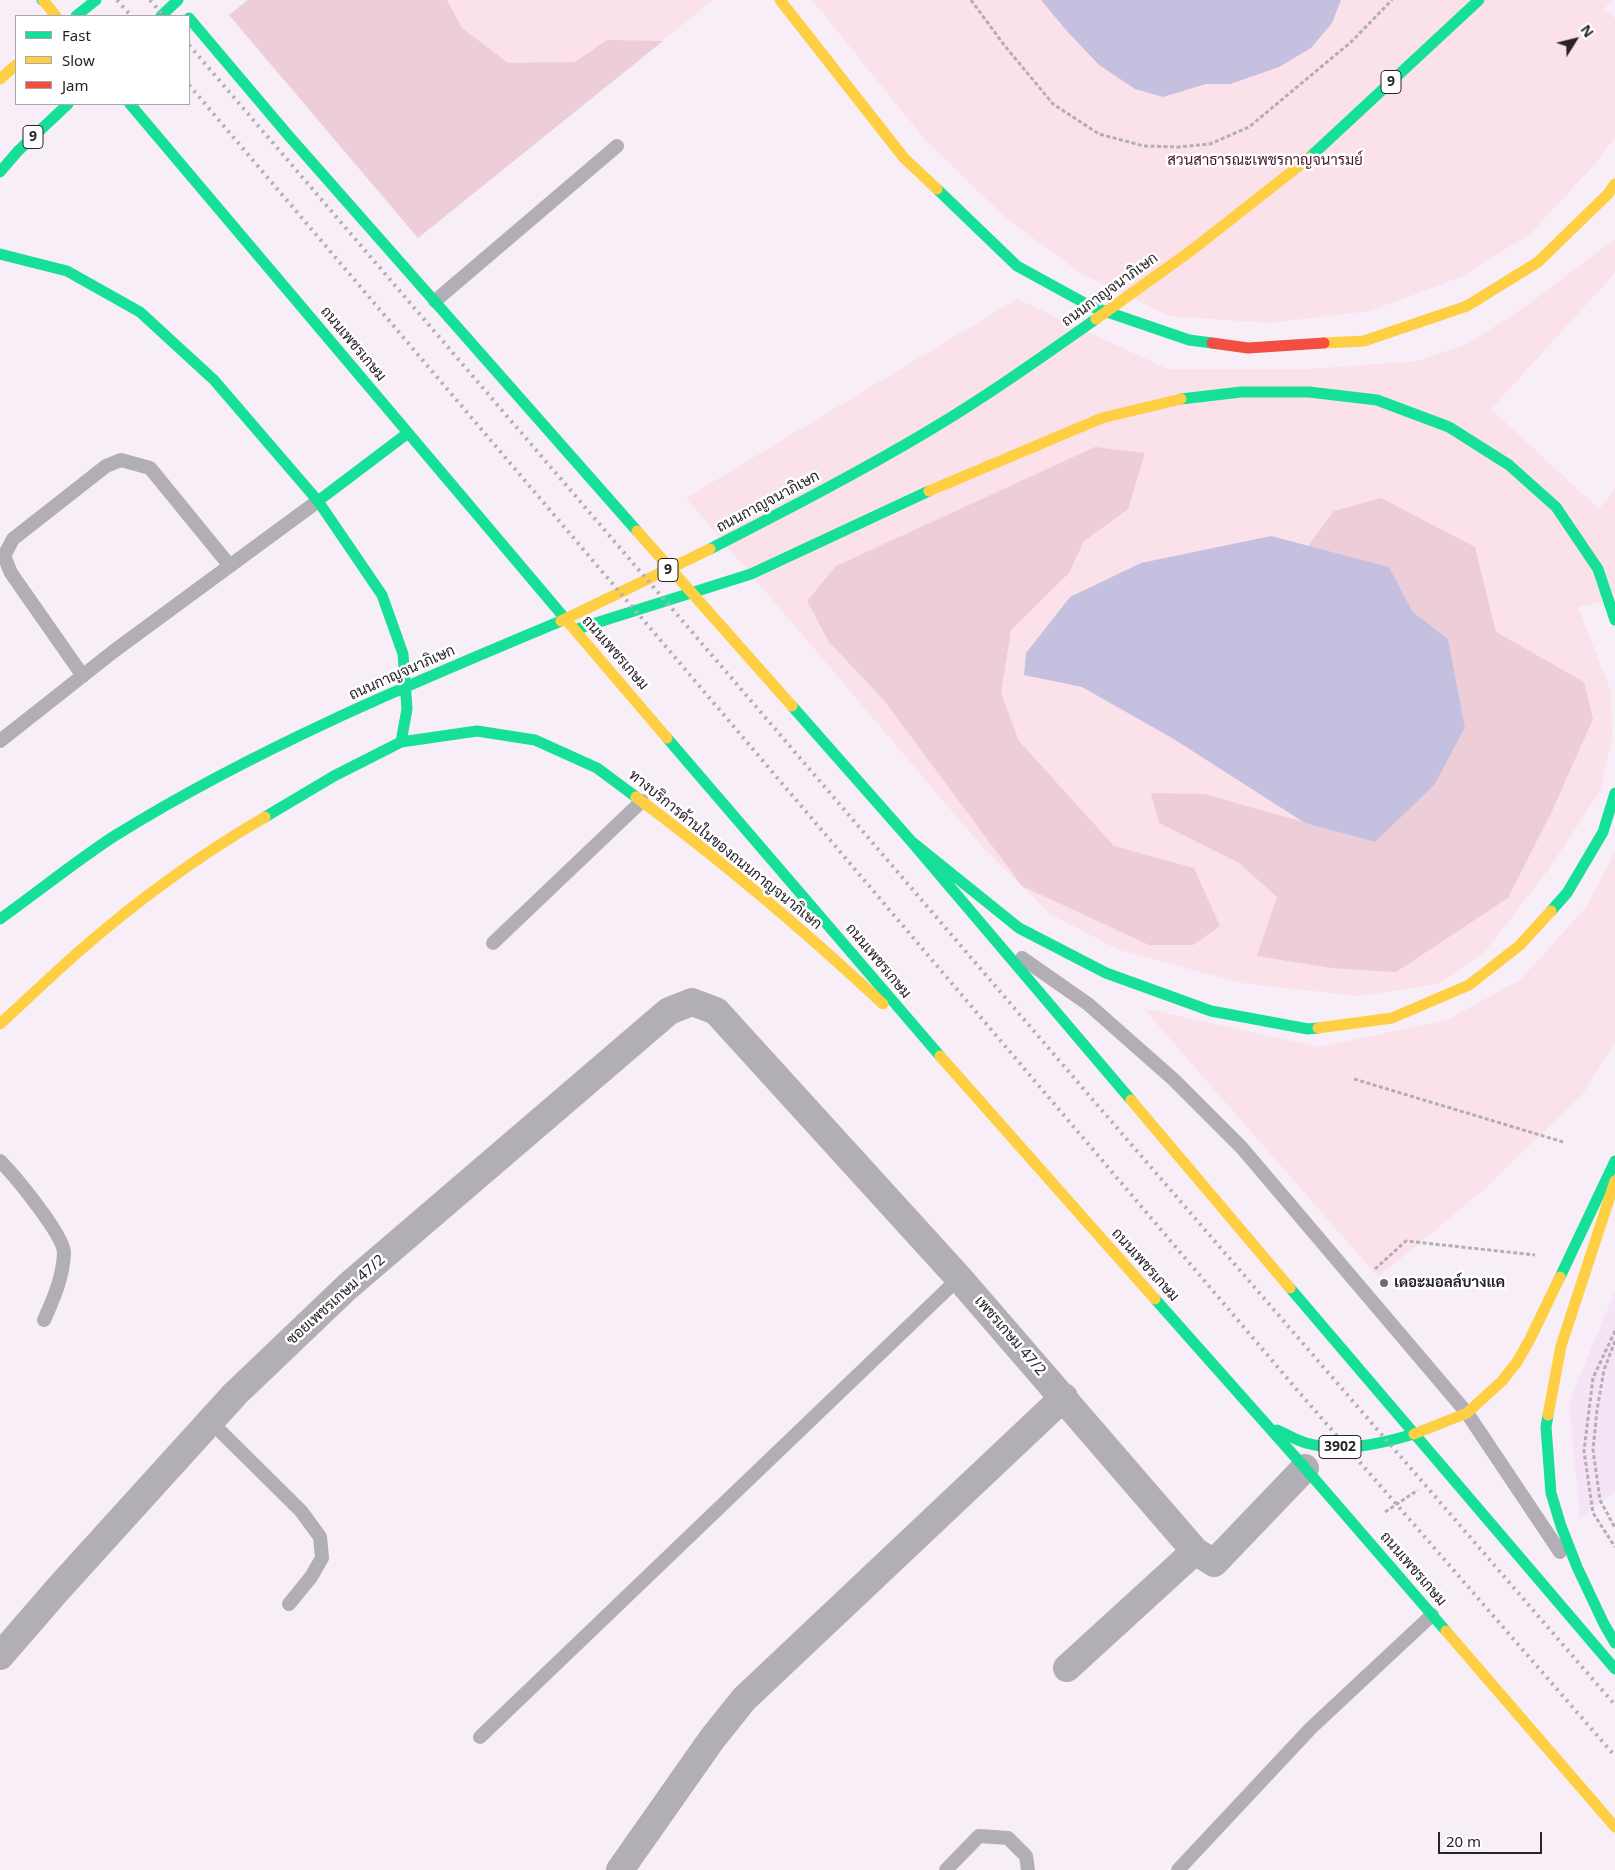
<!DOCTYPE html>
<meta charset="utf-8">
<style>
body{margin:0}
#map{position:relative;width:1615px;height:1870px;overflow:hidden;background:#f8eef8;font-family:"Noto Sans",sans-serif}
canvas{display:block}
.legend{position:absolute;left:15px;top:15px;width:175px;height:90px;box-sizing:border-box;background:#fff;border:1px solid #a9a7a9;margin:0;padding:6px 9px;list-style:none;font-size:15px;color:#292329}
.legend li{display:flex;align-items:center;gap:10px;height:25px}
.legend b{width:25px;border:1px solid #a9a7a9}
.north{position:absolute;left:1550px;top:15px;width:50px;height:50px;-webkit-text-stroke:4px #fff;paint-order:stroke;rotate:54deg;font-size:14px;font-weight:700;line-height:20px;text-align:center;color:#292329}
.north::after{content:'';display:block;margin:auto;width:18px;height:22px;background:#292329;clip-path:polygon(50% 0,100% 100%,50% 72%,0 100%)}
.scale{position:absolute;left:1438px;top:1832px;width:104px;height:22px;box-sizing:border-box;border:2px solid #292329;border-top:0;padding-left:6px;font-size:15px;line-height:18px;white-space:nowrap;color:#292329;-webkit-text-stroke:4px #fff;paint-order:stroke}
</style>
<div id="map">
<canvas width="1615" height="1870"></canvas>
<ul class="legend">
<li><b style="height:6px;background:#16e098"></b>Fast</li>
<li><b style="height:6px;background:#ffcf43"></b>Slow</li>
<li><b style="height:6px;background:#f24e42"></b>Jam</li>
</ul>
<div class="north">N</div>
<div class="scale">20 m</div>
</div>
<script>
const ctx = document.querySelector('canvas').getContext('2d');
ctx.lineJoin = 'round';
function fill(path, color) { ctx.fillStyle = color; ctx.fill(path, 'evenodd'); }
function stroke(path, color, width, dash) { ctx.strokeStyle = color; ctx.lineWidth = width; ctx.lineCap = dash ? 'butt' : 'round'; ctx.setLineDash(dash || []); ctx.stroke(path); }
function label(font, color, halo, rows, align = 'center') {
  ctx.font = font + ' "Noto Sans",Sarabun,sans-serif'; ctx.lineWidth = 5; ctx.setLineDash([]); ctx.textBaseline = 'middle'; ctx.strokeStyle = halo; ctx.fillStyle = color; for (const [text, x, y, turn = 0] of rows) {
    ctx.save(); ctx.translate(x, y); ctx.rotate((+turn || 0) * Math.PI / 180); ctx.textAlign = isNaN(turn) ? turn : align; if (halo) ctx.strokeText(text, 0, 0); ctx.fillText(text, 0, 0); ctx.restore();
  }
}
fill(new Path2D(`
 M 1615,1291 L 1615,1491 L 1580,1519 L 1569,1402 Z`), '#f5e4f5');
fill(new Path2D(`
 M 248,0 L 713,0 L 418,238 L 229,15 Z
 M 812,0 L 1611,0 L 1604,10 L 1615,18 L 1615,137 L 1596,163 L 1530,234 L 1461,277 L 1370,311 L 1269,323 L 1169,316 L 1082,274 L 1008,220 L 926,141 Z
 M 1615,239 L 1615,273 L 1491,409 L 1599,509 L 1615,488 L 1615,599 L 1578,607 L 1611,692 L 1612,739 L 1600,791 L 1549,869 L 1484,953 L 1439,984 L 1358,996 L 1241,983 L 1119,950 L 1050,914 L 984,849 L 686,498 L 1017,299 L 1168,369 L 1310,369 L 1418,361 L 1469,343 L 1526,306 Z
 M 1615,852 L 1615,1043 L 1582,1095 L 1481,1192 L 1378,1277 L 1143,1008 L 1319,1047 L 1447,1020 L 1520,980 L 1586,907 Z`), '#fbe1ea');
fill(new Path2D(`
 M 248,0 L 447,0 L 462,28 L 508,63 L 575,62 L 607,40 L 663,41 L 418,238 L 229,15 Z
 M 1095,447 L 1145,453 L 1128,509 L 1084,541 L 1069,573 L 1011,630 L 1001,693 L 1019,741 L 1114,846 L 1194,868 L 1220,926 L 1193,945 L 1149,945 L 1022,886 L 883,699 L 829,642 L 807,601 L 836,566 Z
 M 1381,498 L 1475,547 L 1496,632 L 1584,682 L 1593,719 L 1552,811 L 1508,898 L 1396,972 L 1331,968 L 1257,956 L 1277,897 L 1239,863 L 1159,823 L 1151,793 L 1204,794 L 1375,842 L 1465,727 L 1448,639 L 1413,612 L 1389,567 L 1308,546 L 1334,511 Z`), '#eccdd8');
fill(new Path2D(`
 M 1041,0 L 1341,0 L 1332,23 L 1311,48 L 1279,67 L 1230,84 L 1206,84 L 1163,97 L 1135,89 L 1099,65 L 1066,30 Z
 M 1271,536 L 1389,567 L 1413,612 L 1448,639 L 1465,727 L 1435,784 L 1375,842 L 1305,823 L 1172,738 L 1082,687 L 1024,675 L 1026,653 L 1070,597 L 1141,563 Z`), '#c5c0e0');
stroke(new Path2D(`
 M 971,0 L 1004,45 L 1053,104 L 1099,134 L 1144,146 L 1179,147 L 1210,144 L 1249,127 L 1351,42 L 1392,0
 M 1354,1079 L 1563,1142
 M 1375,1269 L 1406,1241 L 1535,1255
 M 1615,1331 L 1593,1378 L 1584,1451 L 1593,1513 L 1615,1547
 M 1615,1341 L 1604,1370 L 1597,1410 L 1593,1450 L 1600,1500 L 1615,1528
 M 1385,1512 L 1418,1490`), '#b3aeb5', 3, [4, 2.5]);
stroke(new Path2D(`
 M 435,301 L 617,146
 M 83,676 L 11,573 L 4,556 L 13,539 L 106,466 L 121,460 L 150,468 L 230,566
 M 0,741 L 114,651 L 318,501
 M 493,943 L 642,801
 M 1022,958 L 1088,1004 L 1173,1079 L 1242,1148 L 1467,1413 L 1560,1552
 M 0,1161 C 14,1175 64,1235 64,1253 C 63,1277 54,1298 44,1320
 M 210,1421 L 301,1511 L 320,1537 L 322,1558 L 311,1577 L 289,1604
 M 480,1737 L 959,1278
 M 946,1870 L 979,1836 L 1008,1838 L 1026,1856 L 1028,1870
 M 1178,1870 L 1311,1728 L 1432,1615`), '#b2aeb5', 14);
stroke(new Path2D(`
 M 0,1656 L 59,1588 L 235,1394 L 347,1287 L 669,1011 L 692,1002 L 716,1011 L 959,1278 L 1195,1551 L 1214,1563 L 1305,1468
 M 1067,1668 L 1195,1551
 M 620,1870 L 712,1739 L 744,1699 L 1064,1397`), '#b2aeb5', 28);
stroke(new Path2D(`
 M 42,0 L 44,1
 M 76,16 L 96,0
 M 161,16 L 178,0
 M 189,18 L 288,135 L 637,531
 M 130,104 L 568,622
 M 1309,158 L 1479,0
 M 0,172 L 18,151 L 68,104
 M 937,189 L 1017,266 L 1090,306 L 1189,340 L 1212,343
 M 0,254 L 67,271 L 140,312 L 214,380 L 318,501 L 382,595 L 403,654 L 407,709 L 401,742
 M 1181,399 L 1241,392 L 1309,392 L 1377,400 L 1449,427 L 1509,465 L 1556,507 L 1598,569 L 1615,620
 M 318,501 L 408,433
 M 710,549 C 784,511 858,473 930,430 C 987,396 1042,357 1096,319
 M 580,628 L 751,574 L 929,491
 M 792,706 L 911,841 L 1131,1100
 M 667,738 L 940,1056
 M 265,817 L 334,776 L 401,742 L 477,731 L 535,740 L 597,768 L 636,797
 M 911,841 L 1019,928 L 1106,973 L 1211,1011 L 1308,1029 L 1318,1028
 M 1551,911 L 1567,893 L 1603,832 L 1615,793
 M 0,919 C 38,892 77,860 116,835 C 256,748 410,684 561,621
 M 1560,1277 L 1615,1161
 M 1290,1288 L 1615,1669
 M 1155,1299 L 1305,1468 L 1446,1631
 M 1548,1415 L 1546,1427 L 1551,1493 L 1561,1526 L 1577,1567 L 1604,1624 L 1615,1643
 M 1277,1430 C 1287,1434 1295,1440 1306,1443 C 1341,1453 1380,1444 1414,1434`), '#16e098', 11);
stroke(new Path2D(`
 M 43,0 L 56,16
 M 780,0 L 904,158 L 937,189
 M 0,79 L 16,65
 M 1096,319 L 1192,250 L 1309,158
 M 1324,343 L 1364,341 L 1467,306 L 1538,262 L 1608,194 L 1615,184
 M 929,491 L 1102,418 L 1181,399
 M 637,531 L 792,706
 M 561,621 L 710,549
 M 568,622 L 667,738
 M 636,797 C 722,861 804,930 883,1004
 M 0,1024 C 25,1001 50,977 76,954 C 134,903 198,856 265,817
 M 1318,1028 L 1392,1018 L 1469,985 L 1520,945 L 1551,911
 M 940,1056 L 1155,1299
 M 1131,1100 L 1290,1288
 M 1548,1415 L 1561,1346 L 1615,1181
 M 1414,1434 L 1467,1413 L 1502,1381 L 1517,1362 L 1529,1341 L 1560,1277
 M 1446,1631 L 1615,1827`), '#ffcf43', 11);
stroke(new Path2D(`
 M 1212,343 L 1248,348 L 1324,343`), '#f24e42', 11);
stroke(new Path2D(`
 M 117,0 L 131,16
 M 150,0 L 164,16
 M 189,45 L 1099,1107 L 1615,1705
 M 189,85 L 1298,1391 L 1615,1756`), '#b4aeb4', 4, [2.5, 5]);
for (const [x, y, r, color] of [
 [1384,1283,5,"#716a71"]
]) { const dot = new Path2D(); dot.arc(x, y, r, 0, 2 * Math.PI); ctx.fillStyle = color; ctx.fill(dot); stroke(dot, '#fff', 2); }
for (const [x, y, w] of [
 [1391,82,20],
 [33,137,20],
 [668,570,20],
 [1340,1447,42]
]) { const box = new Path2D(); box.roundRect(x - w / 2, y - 11.5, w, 23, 4); ctx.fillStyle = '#fff'; ctx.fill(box); stroke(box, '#292329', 1); }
label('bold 14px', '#292329', null, [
 ["9",1391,82],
 ["9",33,137],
 ["9",668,570],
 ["3902",1340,1447]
]);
label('15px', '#4d1529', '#fff', [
 ["สวนสาธารณะเพชรกาญจนารมย์",1265,161]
]);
label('15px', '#292329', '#fff', [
 ["ถนนกาญจนาภิเษก",1110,290,-36],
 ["ถนนเพชรเกษม",353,344,50],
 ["ถนนกาญจนาภิเษก",768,502,-28],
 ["ถนนเพชรเกษม",615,653,49],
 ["ถนนกาญจนาภิเษก",402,673,-24],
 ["ทางบริการด้านในของถนนกาญจนาภิเษก",725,850,39],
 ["ถนนเพชรเกษม",878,961,50],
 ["ถนนเพชรเกษม",1145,1265,48],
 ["ซอยเพชรเกษม 47/2",336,1300,-42],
 ["เพชรเกษม 47/2",1010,1336,49],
 ["ถนนเพชรเกษม",1413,1569,49]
]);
label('bold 15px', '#292329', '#fff', [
 ["เดอะมอลล์บางแค",1394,1283]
], 'left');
</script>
